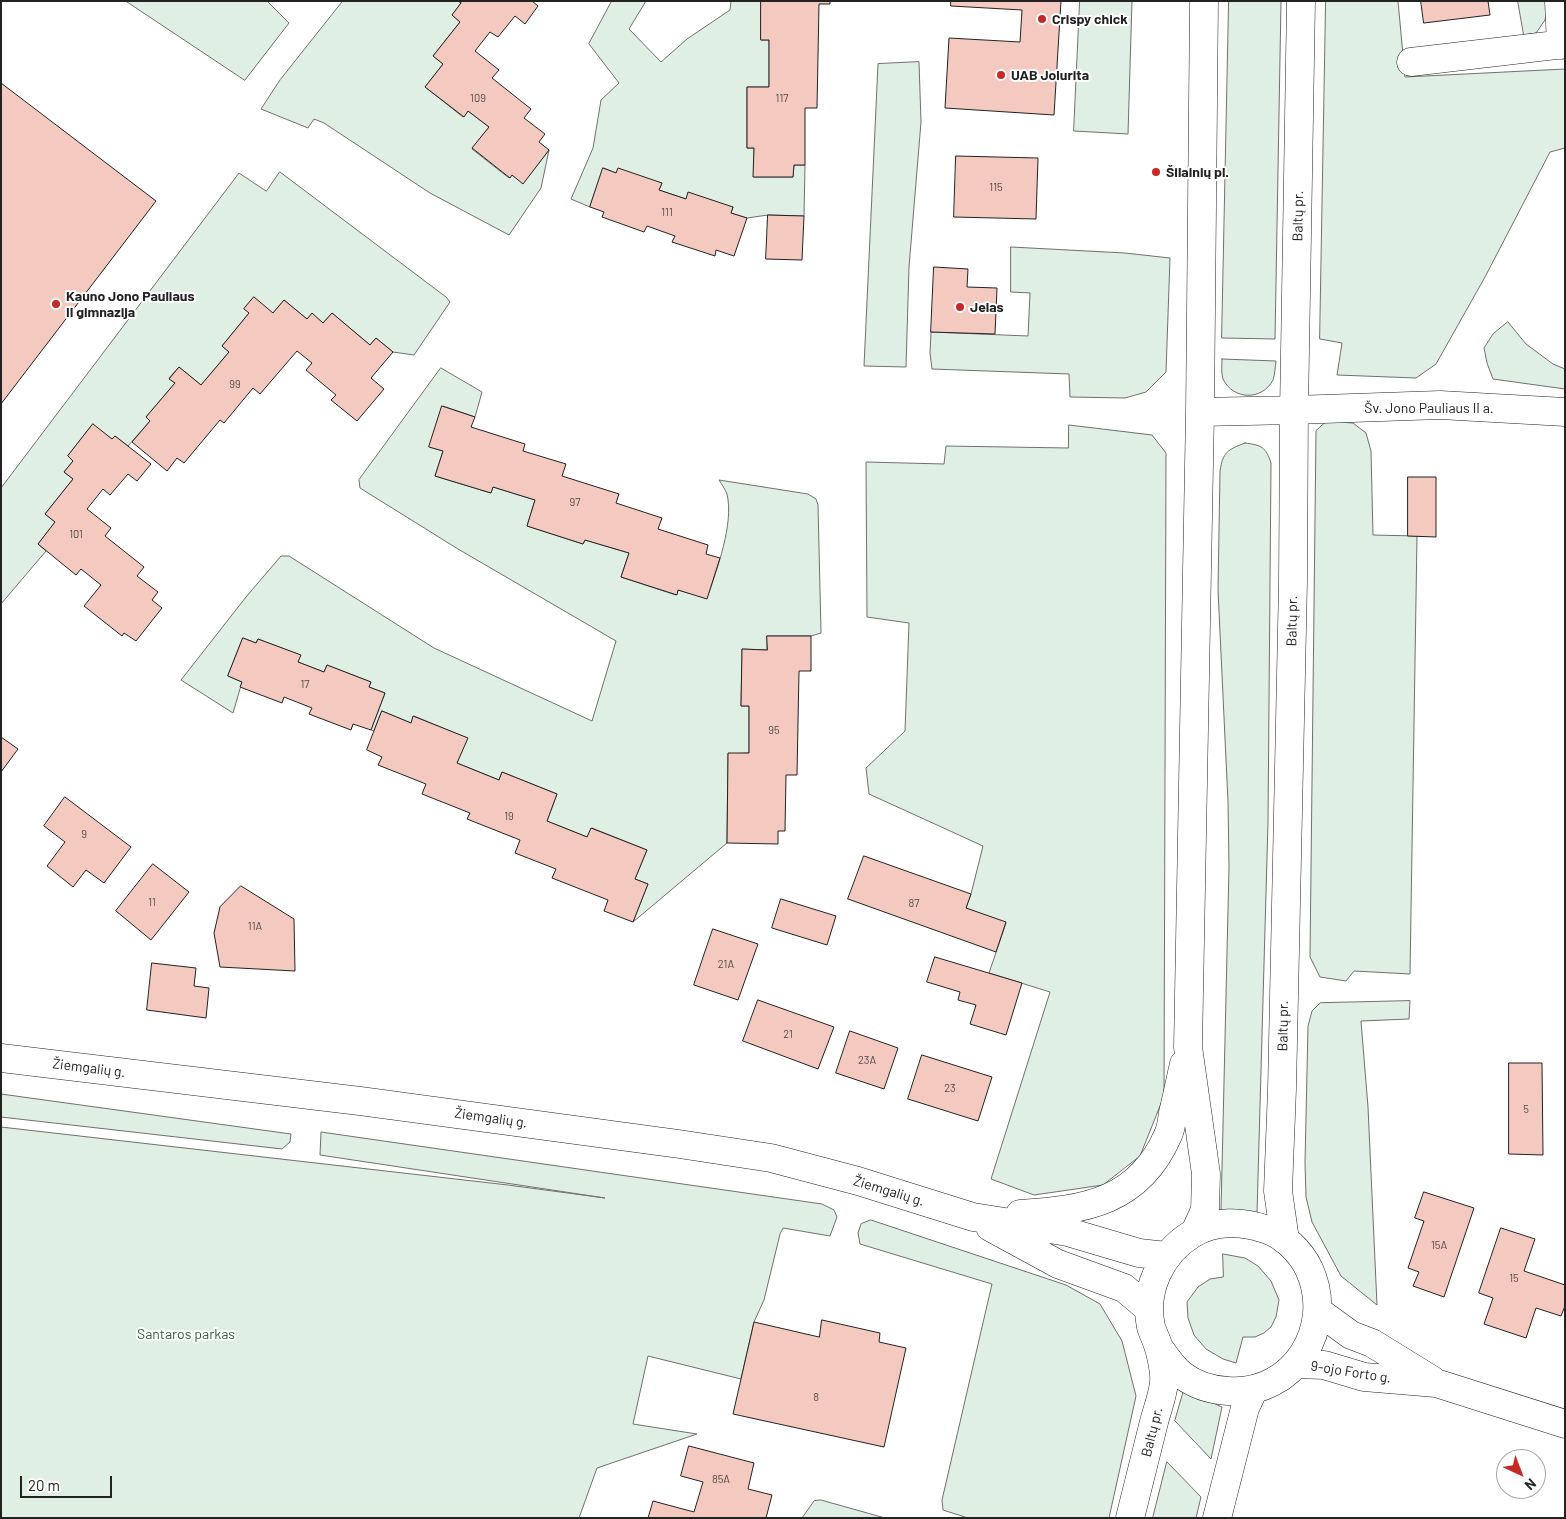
<!DOCTYPE html>
<meta charset="utf-8">
<style>
body{margin:0}
#map{position:relative;width:1566px;height:1519px;overflow:hidden;background:#fff;font-family:Barlow,sans-serif}
canvas{display:block}
.frame{position:absolute;inset:0;border:2px solid #222;pointer-events:none}
.north{position:absolute;left:1496px;top:1449px;width:50px;height:50px;box-sizing:border-box;background:#fff;border:1px solid #a7a7a7;border-radius:50%;rotate:137deg;font-size:14px;font-weight:700;line-height:20px;text-align:center;color:#222}
.north::after{content:'';display:block;margin:auto;width:18px;height:22px;background:#c62828;clip-path:polygon(50% 0,100% 100%,50% 72%,0 100%)}
.scale{position:absolute;left:20px;top:1476px;width:92px;height:22px;box-sizing:border-box;border:2px solid #222;border-top:0;padding-left:6px;font-size:15px;line-height:18px;white-space:nowrap;color:#222;-webkit-text-stroke:4px #fff;paint-order:stroke}
</style>
<div id="map">
<canvas width="1566" height="1519"></canvas>
<div class="frame"></div>
<div class="north">N</div>
<div class="scale">20 m</div>
</div>
<script>
const ctx = document.querySelector('canvas').getContext('2d');
ctx.lineJoin = 'round';
function fill(path, color) { ctx.fillStyle = color; ctx.fill(path, 'evenodd'); }
function stroke(path, color, width, dash) { ctx.strokeStyle = color; ctx.lineWidth = width; ctx.lineCap = dash ? 'butt' : 'round'; ctx.setLineDash(dash || []); ctx.stroke(path); }
function label(font, color, halo, rows, align = 'center') {
  ctx.font = font + ' Barlow,sans-serif'; ctx.lineWidth = 4; ctx.setLineDash([]); ctx.textBaseline = 'middle'; ctx.strokeStyle = halo; ctx.fillStyle = color; for (const [text, x, y, turn = 0] of rows) {
    ctx.save(); ctx.translate(x, y); ctx.rotate((+turn || 0) * Math.PI / 180); ctx.textAlign = isNaN(turn) ? turn : align; if (halo) ctx.strokeText(text, 0, 0); ctx.fillText(text, 0, 0); ctx.restore();
  }
}
const green = new Path2D(`
 M 126,1 L 267,1 L 289,23 L 245,80 Z
 M 343,1 L 458,1 L 461,3 L 452,15 L 460,22 L 433,56 L 443,64 L 425,87 L 463,117 L 468,111 L 489,127 L 472,149 L 509,178 L 512,175 L 523,183 L 549,150 L 541,188 L 509,235 L 430,193 L 324,123 L 314,119 L 308,128 L 261,109 L 280,80 Z
 M 612,1 L 646,1 L 629,29 L 661,62 L 687,39 L 730,10 L 731,1 L 761,1 L 761,40 L 769,40 L 769,87 L 747,87 L 747,148 L 754,148 L 754,177 L 793,177 L 794,165 L 805,165 L 804,216 L 768,215 L 747,218 L 731,213 L 733,207 L 686,199 L 659,190 L 662,183 L 616,173 L 604,168 L 590,207 L 571,199 L 593,148 L 601,100 L 619,83 L 589,44 Z
 M 1080,1 L 1132,1 L 1128,134 L 1074,131 Z
 M 1229,1 L 1281,1 L 1275,339 L 1222,338 Z
 M 1326,1 L 1398,1 L 1405,77 L 1565,69 L 1565,148 L 1550,152 L 1485,277 L 1436,364 L 1416,378 L 1337,375 L 1342,343 L 1320,339 Z
 M 1518,1 L 1548,1 L 1545,20 L 1536,33 L 1524,35 Z
 M 919,62 L 921,122 L 909,267 L 906,367 L 864,366 L 878,64 Z
 M 280,172 L 446,297 L 450,302 L 414,355 L 393,352 L 376,338 L 370,345 L 332,313 L 323,323 L 312,314 L 307,319 L 284,300 L 273,313 L 249,313 L 222,346 L 229,352 L 201,385 L 179,367 L 169,378 L 175,383 L 146,417 L 150,421 L 128,446 L 115,436 L 112,439 L 92,425 L 68,456 L 73,461 L 64,472 L 73,479 L 45,514 L 55,522 L 38,544 L 46,551 L 1,604 L 1,488 L 239,173 L 266,191 Z
 M 1011,247 L 1125,253 L 1170,258 L 1166,372 L 1146,392 L 1125,398 L 1070,397 L 1069,374 L 932,369 L 930,353 L 931,332 L 1028,336 L 1030,293 L 1011,292 Z
 M 1508,322 L 1526,344 L 1553,364 L 1565,369 L 1565,389 L 1493,379 L 1487,363 L 1484,348 L 1493,334 Z
 M 1222,359 L 1276,361 C 1275,367 1275,375 1273,380 C 1262,401 1233,400 1223,379 C 1221,373 1222,365 1222,359 Z
 M 441,368 L 482,392 L 475,417 L 443,406 L 430,447 L 443,451 L 435,476 L 491,493 L 493,487 L 535,500 L 527,526 L 583,544 L 585,540 L 629,553 L 621,577 L 676,595 L 678,590 L 707,598 C 717,569 734,524 727,494 C 725,489 722,485 719,480 L 808,494 L 816,499 L 818,505 L 821,633 L 811,636 L 767,636 L 767,650 L 742,649 L 741,706 L 749,706 L 749,753 L 728,754 L 727,843 L 633,922 L 648,884 L 635,879 L 647,850 L 592,828 L 587,837 L 547,821 L 557,794 L 502,772 L 499,780 L 457,763 L 467,738 L 414,716 L 411,723 L 382,711 L 374,731 L 371,730 L 385,693 L 369,687 L 371,682 L 327,665 L 324,672 L 298,662 L 300,655 L 258,639 L 256,643 L 243,638 L 228,676 L 242,682 L 233,713 L 181,680 L 246,597 L 281,556 L 289,556 L 434,648 L 592,721 L 616,641 L 458,549 L 360,488 L 359,480 Z
 M 1327,421 L 1353,423 L 1366,433 L 1371,451 L 1373,535 L 1417,536 L 1410,974 L 1354,971 L 1346,981 L 1320,977 L 1310,957 L 1316,431 Z
 M 1069,425 L 1152,435 L 1166,453 L 1164,1096 L 1140,1156 L 1103,1185 L 1034,1195 L 991,1179 L 1050,992 L 989,973 L 1006,923 L 966,908 L 971,894 L 983,846 L 869,794 L 866,768 L 905,731 L 909,623 L 867,617 L 866,462 L 944,464 L 946,446 L 1068,448 Z
 M 1245,443 C 1261,445 1266,447 1271,463 L 1268,822 L 1257,1213 L 1221,1211 L 1229,867 L 1228,802 L 1218,590 L 1220,471 C 1223,452 1227,450 1245,443 Z
 M 1410,1001 L 1409,1019 L 1361,1021 L 1368,1107 L 1377,1305 L 1341,1276 L 1312,1222 L 1306,1197 L 1305,1163 L 1308,1026 L 1312,1011 L 1320,1003 Z
 M 1,1094 L 291,1134 L 290,1142 L 282,1149 L 1,1117 Z
 M 1,1127 L 508,1185 L 605,1198 L 320,1155 L 321,1132 L 822,1204 L 834,1210 L 837,1217 L 830,1236 L 783,1228 L 780,1234 L 764,1300 L 754,1322 L 741,1379 L 648,1356 L 633,1424 L 697,1434 L 597,1468 L 579,1518 L 1,1518 Z
 M 871,1220 L 1066,1285 L 1100,1304 L 1122,1341 L 1136,1396 L 1109,1518 L 968,1518 L 943,1510 L 942,1500 L 992,1284 L 860,1244 L 858,1233 L 861,1224 Z
 M 1223,1254 L 1245,1258 L 1258,1266 L 1271,1281 L 1279,1300 L 1276,1317 L 1271,1327 L 1264,1333 L 1255,1337 L 1243,1337 L 1236,1363 L 1223,1359 L 1206,1349 L 1194,1335 L 1188,1318 L 1187,1302 L 1198,1287 L 1210,1279 L 1223,1277 Z
 M 1184,1390 L 1222,1407 L 1211,1459 L 1175,1421 Z
 M 1167,1462 L 1201,1497 L 1196,1518 L 1153,1518 Z
 M 821,1500 L 885,1518 L 802,1518 L 814,1501 Z`);
fill(green, '#e0efe3');
stroke(green, '#6f6f6f', 1);
const building = new Path2D(`
 M 458,1 L 532,1 L 538,6 L 525,24 L 515,16 L 498,37 L 490,32 L 475,51 L 499,70 L 492,78 L 531,109 L 524,118 L 545,134 L 539,142 L 549,150 L 523,184 L 512,175 L 510,178 L 472,148 L 489,127 L 468,111 L 464,117 L 425,87 L 443,64 L 433,56 L 460,22 L 452,15 L 461,3 Z
 M 761,1 L 830,1 L 830,4 L 819,4 L 817,108 L 805,108 L 805,165 L 794,165 L 793,177 L 753,177 L 754,148 L 747,148 L 747,87 L 769,87 L 769,40 L 761,40 Z
 M 951,1 L 1061,1 L 1054,115 L 945,108 L 949,38 L 1020,42 L 1022,10 L 951,6 Z
 M 1421,1 L 1488,1 L 1490,15 L 1424,23 Z
 M 1,83 L 156,201 L 1,404 Z
 M 956,156 L 1038,158 L 1036,219 L 954,217 Z
 M 603,168 L 616,173 L 618,168 L 662,183 L 659,190 L 686,199 L 688,192 L 733,207 L 731,213 L 747,218 L 734,256 L 716,250 L 715,256 L 672,242 L 675,236 L 647,226 L 644,232 L 602,217 L 604,212 L 590,207 Z
 M 768,215 L 804,216 L 802,260 L 766,259 Z
 M 934,267 L 968,269 L 967,287 L 997,288 L 995,334 L 931,332 Z
 M 254,297 L 273,313 L 284,300 L 307,319 L 312,313 L 323,323 L 332,313 L 370,345 L 376,338 L 393,352 L 371,378 L 384,389 L 357,421 L 331,400 L 336,395 L 306,370 L 312,363 L 297,351 L 260,394 L 253,388 L 224,423 L 220,420 L 184,463 L 177,458 L 167,471 L 132,442 L 150,421 L 146,417 L 175,383 L 169,379 L 179,367 L 201,385 L 229,352 L 222,346 L 249,313 L 244,309 Z
 M 442,406 L 475,417 L 471,427 L 525,444 L 523,451 L 566,464 L 562,476 L 619,494 L 616,503 L 662,518 L 658,529 L 708,545 L 706,554 L 720,558 L 707,599 L 678,590 L 677,595 L 621,577 L 629,553 L 585,540 L 583,544 L 527,526 L 535,500 L 493,487 L 491,493 L 435,476 L 443,451 L 429,447 Z
 M 93,424 L 112,439 L 115,436 L 151,464 L 137,481 L 128,474 L 110,495 L 103,489 L 87,509 L 111,528 L 105,536 L 144,567 L 137,576 L 158,592 L 152,600 L 162,608 L 136,641 L 124,633 L 122,636 L 84,606 L 101,585 L 81,569 L 76,575 L 38,544 L 55,522 L 45,514 L 73,479 L 64,472 L 73,461 L 68,456 Z
 M 1408,477 L 1436,477 L 1436,537 L 1408,536 Z
 M 767,636 L 811,636 L 811,671 L 799,671 L 797,775 L 786,775 L 785,831 L 778,831 L 778,844 L 727,843 L 728,753 L 749,753 L 749,706 L 741,706 L 742,649 L 767,650 Z
 M 243,638 L 256,643 L 258,639 L 301,655 L 298,662 L 324,672 L 327,665 L 371,682 L 369,687 L 385,693 L 371,730 L 353,724 L 351,730 L 309,714 L 312,708 L 284,697 L 282,703 L 240,687 L 242,682 L 228,676 Z
 M 382,711 L 411,723 L 413,716 L 468,738 L 457,763 L 499,780 L 502,772 L 557,794 L 547,821 L 587,837 L 591,828 L 647,850 L 635,879 L 648,884 L 633,922 L 604,911 L 608,900 L 552,878 L 556,869 L 515,853 L 520,840 L 467,819 L 470,813 L 422,794 L 426,784 L 378,765 L 382,757 L 367,750 Z
 M 1,737 L 18,749 L 1,772 Z
 M 65,797 L 131,847 L 104,883 L 86,870 L 73,887 L 47,866 L 65,842 L 44,826 Z
 M 864,856 L 971,894 L 966,908 L 1006,922 L 996,952 L 848,899 Z
 M 153,864 L 189,892 L 151,940 L 116,911 Z
 M 241,886 L 294,919 L 295,971 L 220,967 L 214,933 L 220,907 Z
 M 781,899 L 836,916 L 827,945 L 772,928 Z
 M 713,929 L 758,944 L 738,1000 L 694,985 Z
 M 935,957 L 1022,983 L 1006,1035 L 970,1024 L 976,1005 L 958,1000 L 960,992 L 927,982 Z
 M 152,963 L 196,968 L 194,986 L 209,988 L 206,1018 L 147,1010 Z
 M 758,1000 L 834,1027 L 818,1069 L 743,1041 Z
 M 850,1031 L 898,1048 L 884,1089 L 836,1073 Z
 M 922,1055 L 992,1077 L 978,1121 L 908,1099 Z
 M 1509,1063 L 1542,1063 L 1543,1155 L 1509,1154 Z
 M 1424,1192 L 1474,1208 L 1444,1297 L 1413,1286 L 1419,1272 L 1408,1268 L 1424,1221 L 1415,1218 Z
 M 1501,1228 L 1535,1239 L 1524,1271 L 1565,1285 L 1565,1306 L 1561,1316 L 1536,1308 L 1526,1338 L 1484,1324 L 1493,1298 L 1479,1293 Z
 M 822,1320 L 880,1333 L 879,1342 L 906,1348 L 884,1447 L 733,1414 L 754,1322 L 819,1337 Z
 M 689,1446 L 754,1463 L 748,1489 L 772,1495 L 766,1518 L 648,1518 L 653,1501 L 694,1512 L 703,1482 L 681,1476 Z`);
fill(building, '#f3c9c0');
stroke(building, '#222', 1);
const street = new Path2D(`
 M 1559,1 L 1561,45
 M 1411,62 L 1565,44
 M 1294,410 L 1440,405 L 1565,412`);
const secondary = new Path2D(`
 M 1200,412 L 1294,410
 M 1,1058 L 360,1101 L 679,1144 L 771,1158 L 858,1181 L 973,1217 L 1068,1232 L 1139,1253 L 1166,1256
 M 1020,1214 C 1085,1210 1139,1202 1168,1135 C 1171,1129 1172,1120 1173,1113 C 1177,1097 1180,1081 1184,1064
 M 990,1227 L 1058,1264 L 1124,1288 L 1149,1309
 M 1195,1232 L 1205,1210 L 1206,1174 L 1188,1047 L 1200,412 L 1204,1
 M 1285,1240 L 1278,1191 L 1282,1089 L 1293,582 L 1294,410 L 1301,1
 M 1318,1311 L 1351,1335 L 1372,1343 L 1432,1380
 M 1296,1364 L 1324,1365 L 1364,1377 L 1436,1383 L 1565,1424
 M 1130,1518 C 1138,1486 1146,1454 1154,1422 C 1157,1410 1163,1395 1164,1382 C 1165,1373 1161,1354 1158,1345 C 1156,1339 1153,1333 1151,1327 C 1143,1290 1161,1253 1192,1234 C 1214,1220 1242,1221 1265,1229 C 1284,1235 1301,1252 1309,1269 C 1336,1327 1294,1396 1228,1391 C 1212,1390 1195,1385 1182,1375 C 1172,1367 1165,1356 1158,1346
 M 1217,1518 L 1245,1408 L 1254,1389`);
stroke(street, '#222', 29);
stroke(secondary, '#222', 29);
stroke(street, '#fff', 28);
stroke(secondary, '#fff', 28);
for (const [x, y, r, color] of [
 [1042,19,5,"#c62828"],
 [1001,75,5,"#c62828"],
 [1156,172,5,"#c62828"],
 [56,304,5,"#c62828"],
 [960,307,5,"#c62828"]
]) { const dot = new Path2D(); dot.arc(x, y, r, 0, 2 * Math.PI); ctx.fillStyle = color; ctx.fill(dot); stroke(dot, '#fff', 2); }
label('11px', '#564c4a', null, [
 ["109",478,98],
 ["117",782,98],
 ["115",996,187],
 ["111",667,212],
 ["99",235,384],
 ["97",575,502],
 ["101",76,534],
 ["17",305,684],
 ["95",774,730],
 ["19",509,816],
 ["9",84,834],
 ["11",152,902],
 ["87",914,903],
 ["11A",255,926],
 ["21A",726,964],
 ["21",788,1034],
 ["23A",867,1060],
 ["23",950,1088],
 ["5",1526,1109],
 ["15A",1439,1245],
 ["15",1514,1278],
 ["8",816,1397],
 ["85A",721,1479]
]);
label('bold 14px', '#222', '#fff', [
 ["Crispy chick",1052,19],
 ["UAB Jolurita",1011,75],
 ["Šilainių pl.",1166,172],
 ["Kauno Jono Pauliaus",66,296],
 ["II gimnazija",66,312],
 ["Jelas",970,307]
], 'left');
label('14px', '#222', '#fff', [
 ["Baltų pr.",1298,216,-89],
 ["Šv. Jono Pauliaus II a.",1429,408],
 ["Baltų pr.",1292,621,-89],
 ["Baltų pr.",1283,1026,-89],
 ["Žiemgalių g.",89,1068,7],
 ["Žiemgalių g.",491,1118,8],
 ["Žiemgalių g.",889,1191,17],
 ["9-ojo Forto g.",1351,1372,9],
 ["Baltų pr.",1152,1432,-76]
]);
label('14px', '#2f5e38', '#fff', [
 ["Santaros parkas",186,1334]
]);
</script>
